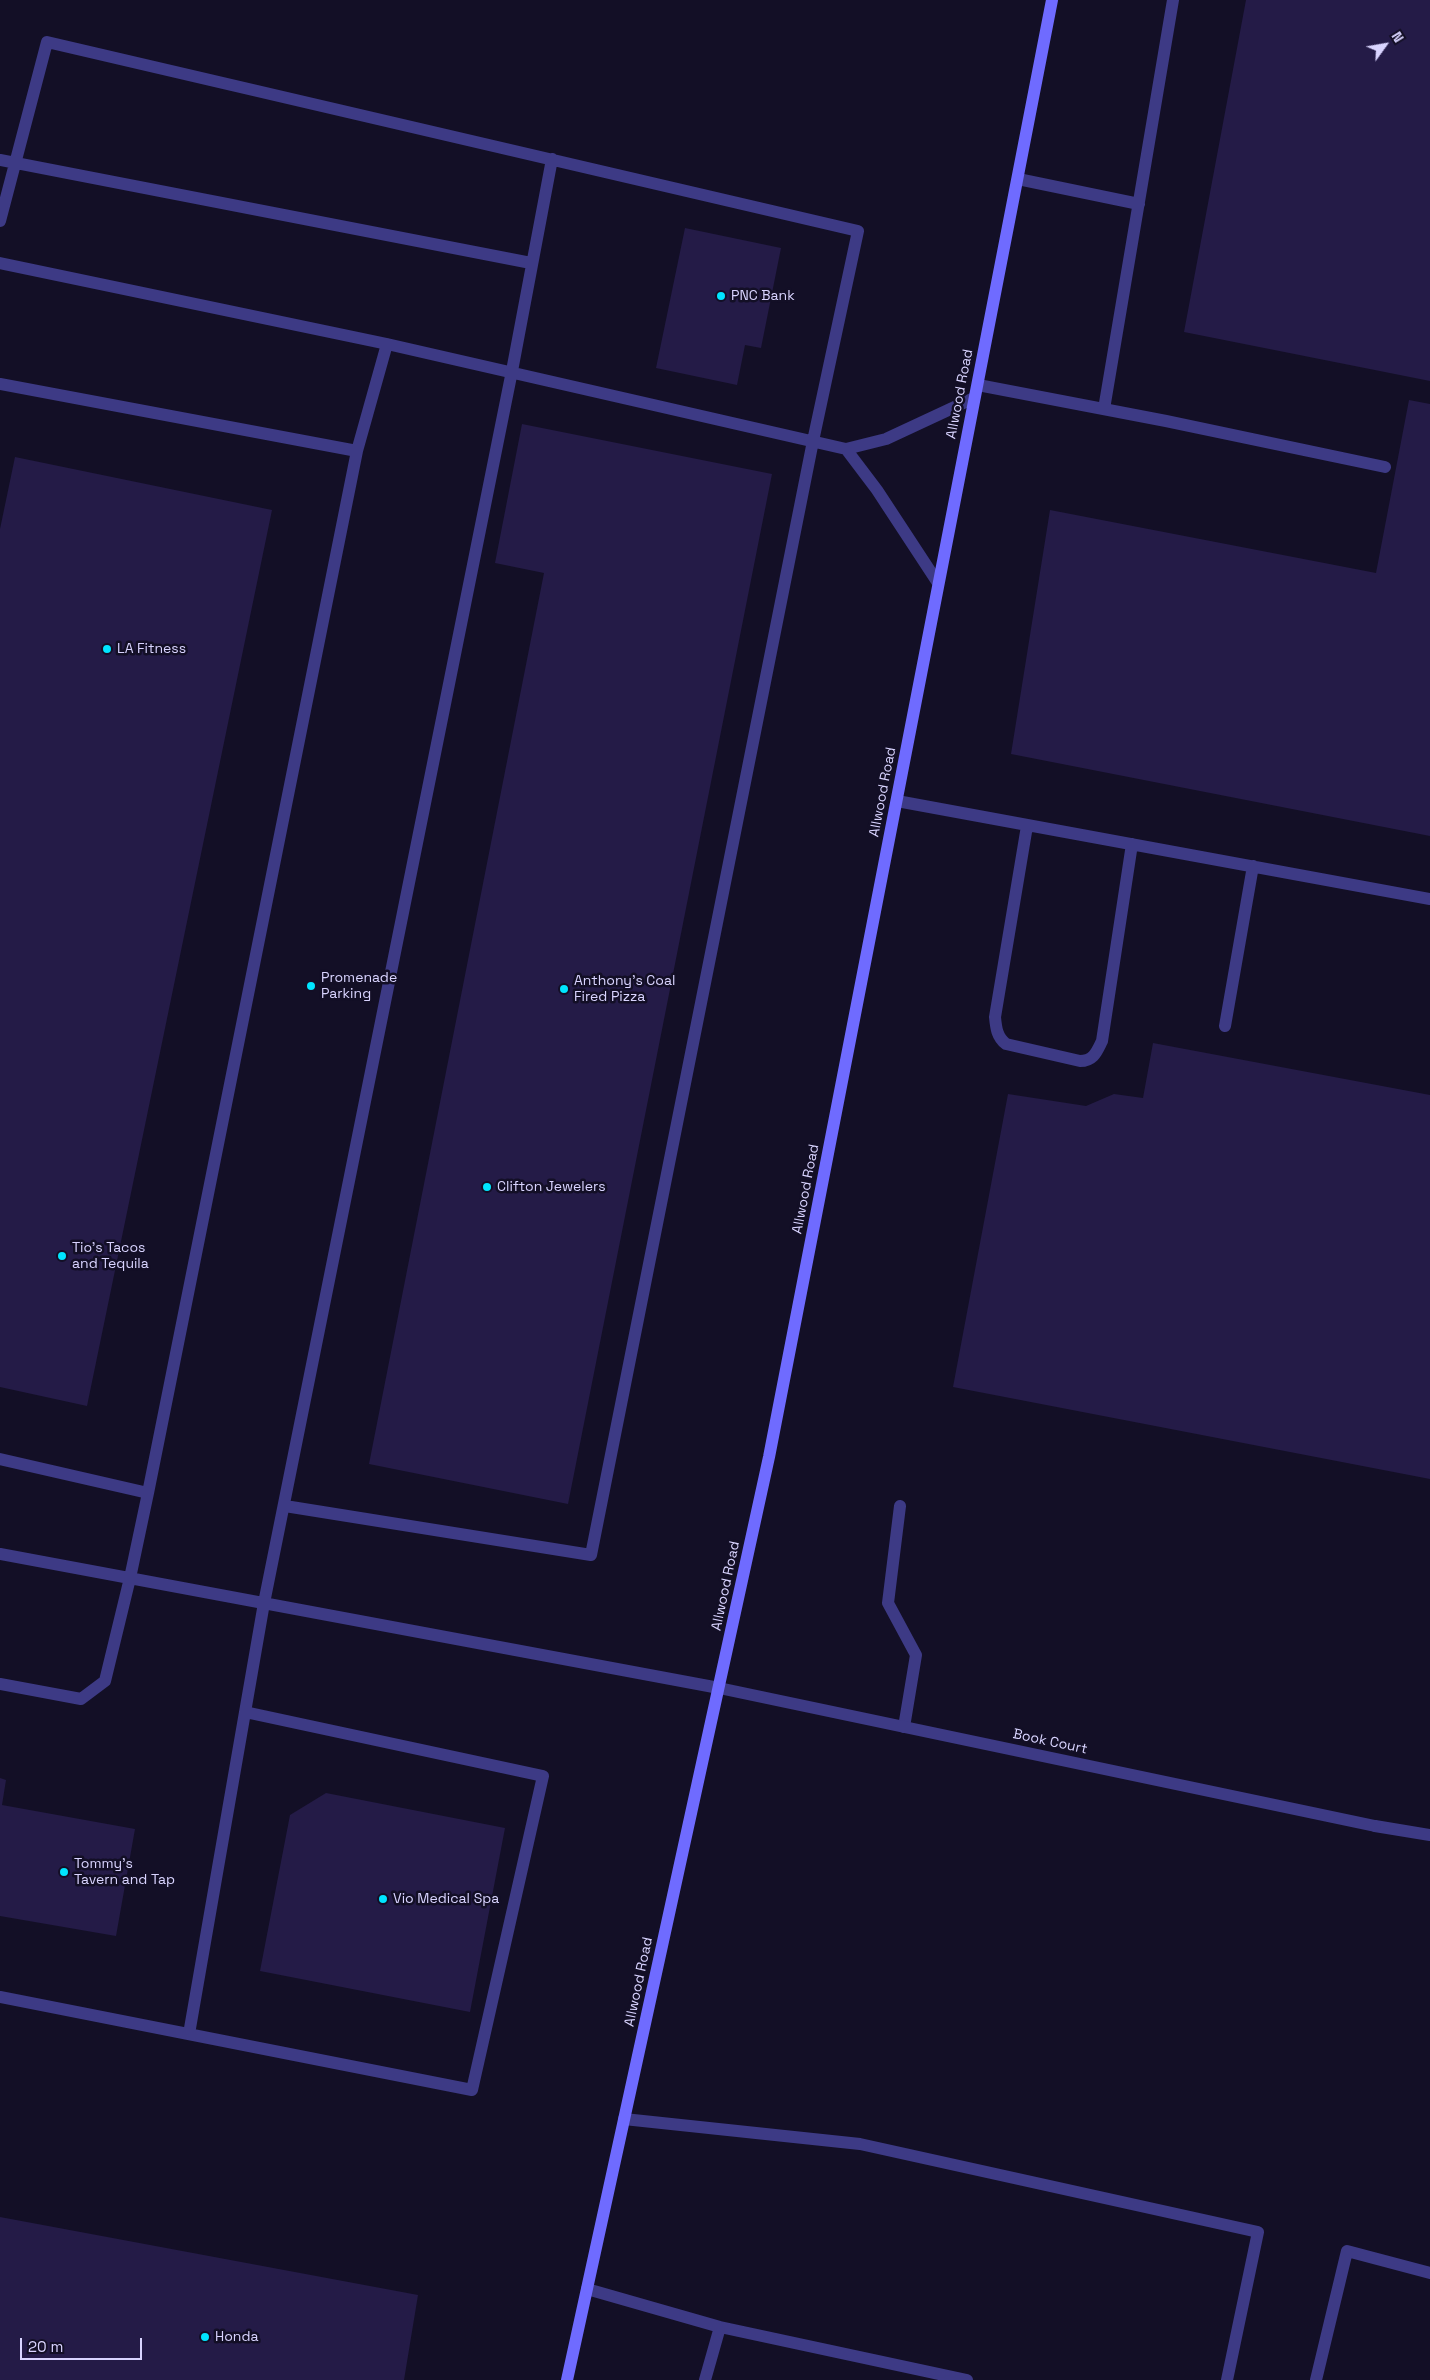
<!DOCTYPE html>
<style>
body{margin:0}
#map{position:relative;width:1430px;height:2380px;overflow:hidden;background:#130f26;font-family:"Space Grotesk",sans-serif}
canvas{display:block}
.north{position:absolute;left:1360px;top:20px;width:50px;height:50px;-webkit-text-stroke:4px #130f26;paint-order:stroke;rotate:58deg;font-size:14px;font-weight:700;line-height:20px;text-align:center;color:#d9d4ff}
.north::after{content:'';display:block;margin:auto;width:18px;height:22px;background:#d9d4ff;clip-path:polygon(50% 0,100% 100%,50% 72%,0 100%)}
.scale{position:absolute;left:20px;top:2338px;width:122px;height:22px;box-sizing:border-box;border:2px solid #d9d4ff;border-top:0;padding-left:6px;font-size:15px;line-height:18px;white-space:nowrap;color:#d9d4ff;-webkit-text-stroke:4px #130f26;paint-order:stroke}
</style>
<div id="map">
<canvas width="1430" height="2380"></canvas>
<div class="north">N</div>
<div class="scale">20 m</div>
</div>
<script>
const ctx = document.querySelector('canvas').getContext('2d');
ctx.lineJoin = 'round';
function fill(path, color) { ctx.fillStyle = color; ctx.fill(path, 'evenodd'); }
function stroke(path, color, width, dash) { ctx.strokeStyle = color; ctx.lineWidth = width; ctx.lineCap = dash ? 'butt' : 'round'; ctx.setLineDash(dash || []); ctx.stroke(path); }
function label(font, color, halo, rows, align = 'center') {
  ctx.font = font + ' "Space Grotesk",sans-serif'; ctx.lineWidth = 5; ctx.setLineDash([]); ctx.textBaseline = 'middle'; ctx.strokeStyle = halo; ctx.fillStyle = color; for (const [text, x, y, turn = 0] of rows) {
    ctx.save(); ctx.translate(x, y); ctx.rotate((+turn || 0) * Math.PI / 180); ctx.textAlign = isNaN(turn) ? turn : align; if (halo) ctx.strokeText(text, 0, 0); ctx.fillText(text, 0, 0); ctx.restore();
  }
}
fill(new Path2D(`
 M 1246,0 L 1430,0 L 1430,381 L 1184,332 Z
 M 685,228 L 781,248 L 761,348 L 745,345 L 737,385 L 656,368 Z
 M 1409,400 L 1430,404 L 1430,836 L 1011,754 L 1050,510 L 1376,573 Z
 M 522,424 L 772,474 L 568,1504 L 369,1464 L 544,573 L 495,563 Z
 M 15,457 L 272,510 L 87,1406 L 0,1387 L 0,529 Z
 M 1153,1043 L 1430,1095 L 1430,1479 L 953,1387 L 1008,1094 L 1086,1106 L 1114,1094 L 1143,1098 Z
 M 0,1778 L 6,1780 L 2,1805 L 135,1829 L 116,1936 L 0,1916 Z
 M 326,1793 L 505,1828 L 470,2012 L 260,1971 L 290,1815 Z
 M 0,2217 L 418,2295 L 404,2380 L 0,2380 Z`), '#241b47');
stroke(new Path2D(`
 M 0,160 L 531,263
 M 1018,179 L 1139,204
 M 0,221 L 47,42 L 858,231 L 813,441 L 591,1555 L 285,1506
 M 0,263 L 387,344 L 846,449 L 886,439 L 974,398
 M 0,384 L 357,451
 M 978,385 L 1166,421 L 1385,467
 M 1104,409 L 1173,0
 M 846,449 L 877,490 L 938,583
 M 897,801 L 1430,899
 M 1027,826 L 995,1017 C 996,1028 997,1037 1006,1044 L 1080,1061 C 1094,1061 1097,1051 1102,1041 L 1132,844
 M 1225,1026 L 1253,866
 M 0,1459 L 148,1493
 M 900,1506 L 888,1603 L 916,1655 L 904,1727
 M 0,1554 L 719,1688
 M 0,1684 L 81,1699 L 105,1681 L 130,1578 L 148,1493 L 357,451 L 387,344
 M 1375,1826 L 1430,1835
 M 0,1997 L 472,2090 L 543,1776 L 245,1712
 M 189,2034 L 264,1603 L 512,371 L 552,159
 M 624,2119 L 860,2144 L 1258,2232 L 1227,2380
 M 587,2289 L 720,2327 L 967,2380
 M 705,2380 L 720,2327
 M 1316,2380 L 1347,2251 L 1430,2273`), '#3d3a85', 12);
stroke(new Path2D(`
 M 719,1688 L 1375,1826`), '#3d3a85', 12);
stroke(new Path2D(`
 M 567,2380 L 769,1457 L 1052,0`), '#6f6bff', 12);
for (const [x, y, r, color] of [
 [721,296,5,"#00e5ff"],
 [107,649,5,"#00e5ff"],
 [311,986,5,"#00e5ff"],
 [564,989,5,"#00e5ff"],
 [487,1187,5,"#00e5ff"],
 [62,1256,5,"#00e5ff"],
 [64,1872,5,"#00e5ff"],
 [383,1899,5,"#00e5ff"],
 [205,2337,5,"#00e5ff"]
]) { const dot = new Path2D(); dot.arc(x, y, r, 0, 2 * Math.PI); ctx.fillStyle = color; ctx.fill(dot); stroke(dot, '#130f26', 2); }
label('14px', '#d9d4ff', '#130f26', [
 ["PNC Bank",731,296],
 ["LA Fitness",117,649],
 ["Promenade",321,978],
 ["Parking",321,994],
 ["Anthony's Coal",574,981],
 ["Fired Pizza",574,997],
 ["Clifton Jewelers",497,1187],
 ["Tio's Tacos",72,1248],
 ["and Tequila",72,1264],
 ["Tommy's",74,1864],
 ["Tavern and Tap",74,1880],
 ["Vio Medical Spa",393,1899],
 ["Honda",215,2337]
], 'left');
label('14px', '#d9d4ff', '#130f26', [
 ["Allwood Road",960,394,-79],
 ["Allwood Road",883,792,-79],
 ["Allwood Road",806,1189,-79],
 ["Allwood Road",726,1586,-78],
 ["Book Court",1050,1742,12],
 ["Allwood Road",639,1982,-78]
]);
</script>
